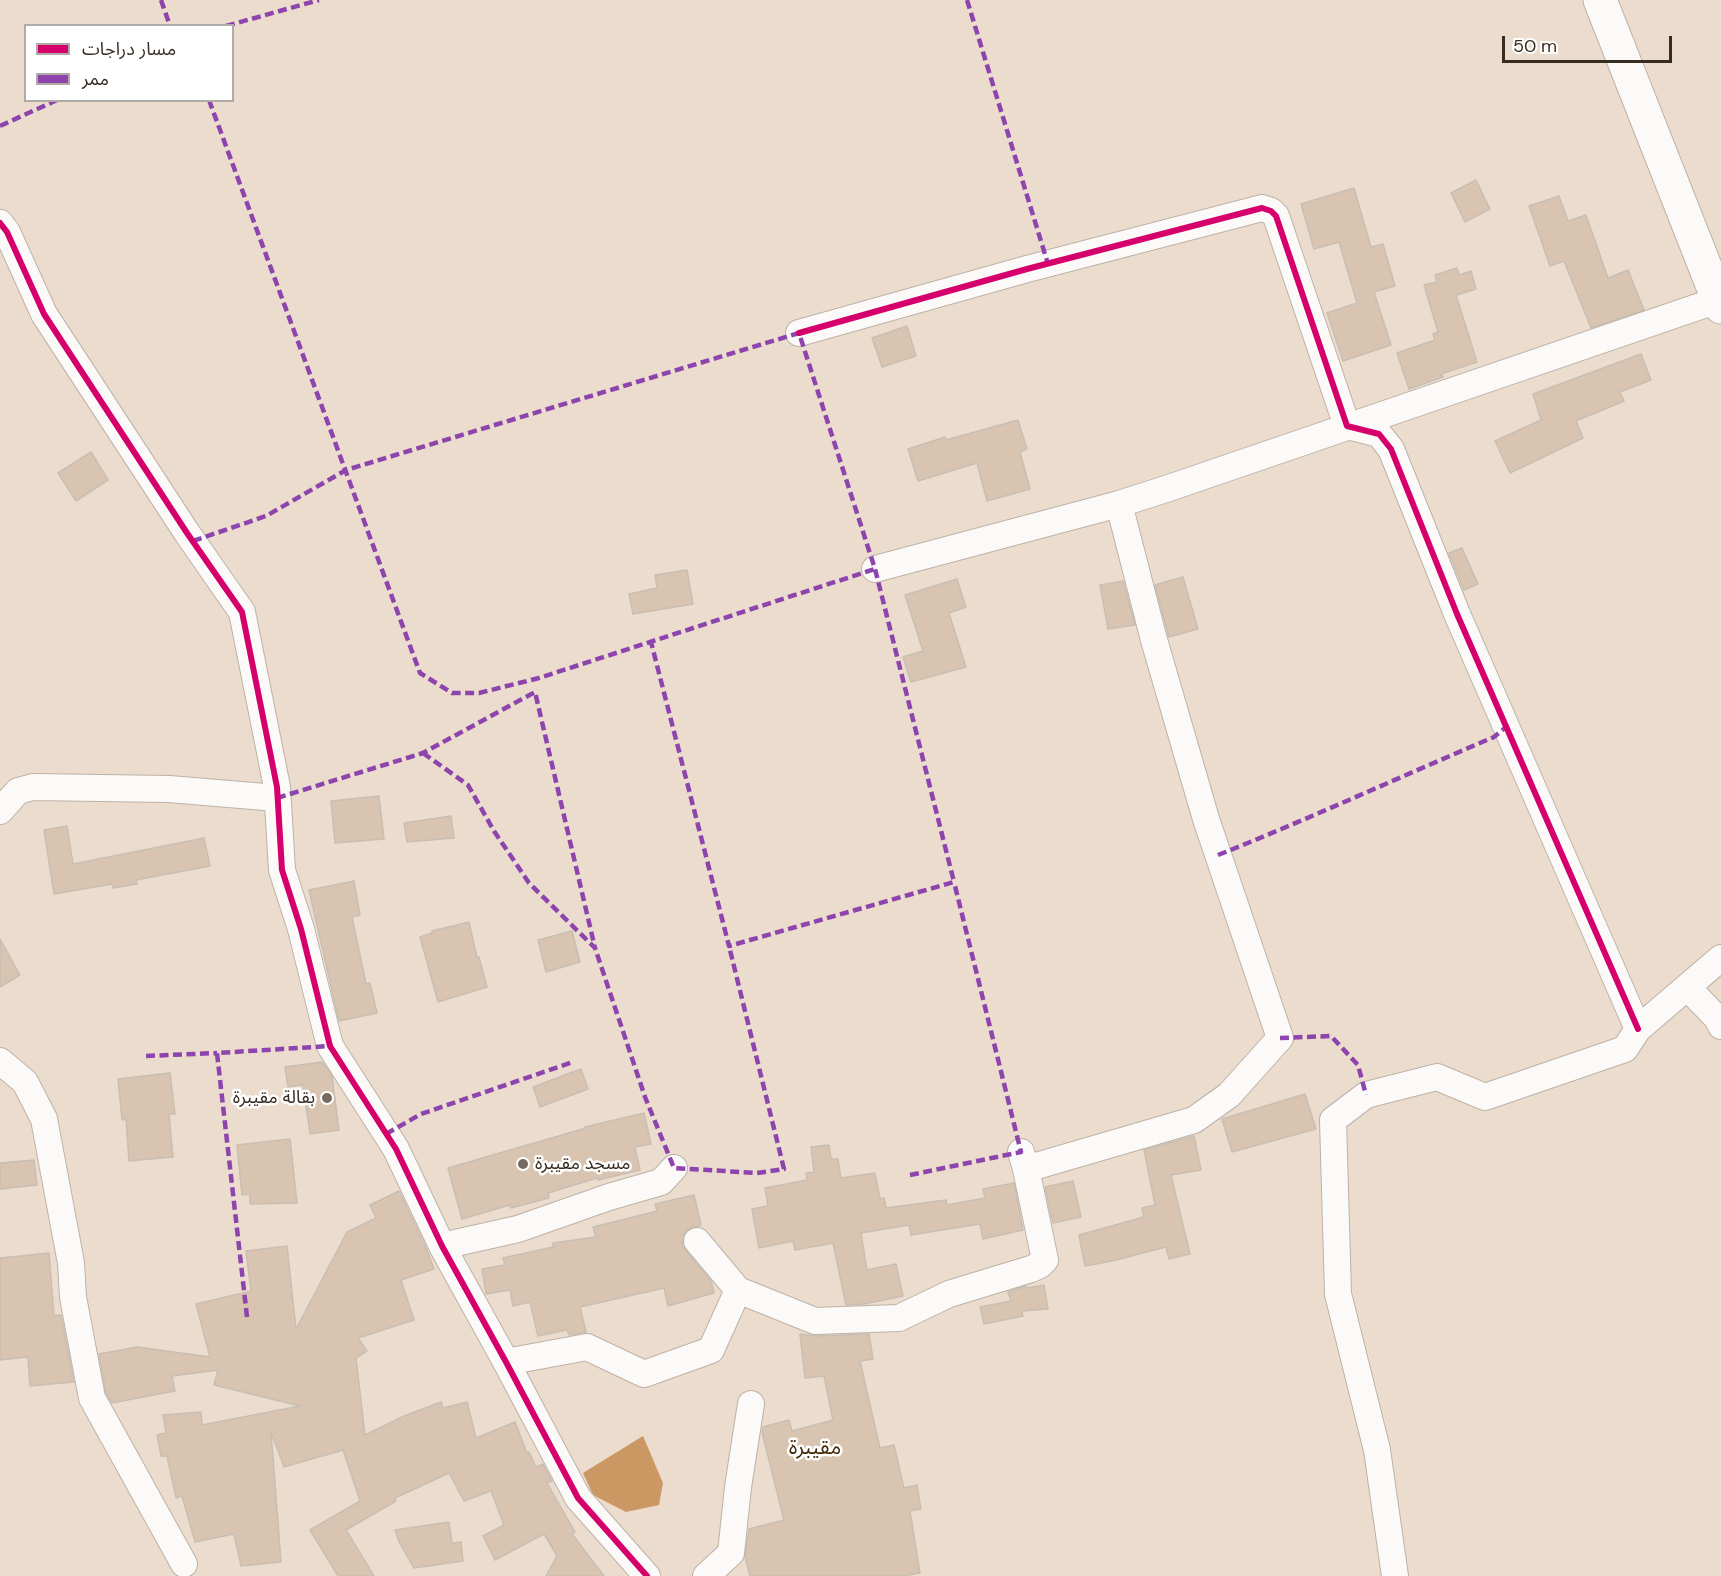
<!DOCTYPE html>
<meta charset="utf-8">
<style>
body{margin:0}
#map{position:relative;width:1721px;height:1576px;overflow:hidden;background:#ebdcce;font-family:"DM Sans","Noto Sans Arabic",sans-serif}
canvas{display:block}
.legend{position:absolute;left:24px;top:24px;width:210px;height:78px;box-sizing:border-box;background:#fff;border:2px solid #afaba7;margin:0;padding:8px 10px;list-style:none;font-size:18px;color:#362c22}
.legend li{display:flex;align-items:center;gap:12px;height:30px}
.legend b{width:30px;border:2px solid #afaba7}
.scale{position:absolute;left:1502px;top:36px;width:170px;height:27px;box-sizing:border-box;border:3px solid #362c22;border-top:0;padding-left:8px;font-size:18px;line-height:21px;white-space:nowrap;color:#362c22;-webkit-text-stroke:4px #fff;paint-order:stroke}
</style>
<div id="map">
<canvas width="1721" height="1576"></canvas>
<ul class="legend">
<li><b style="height:8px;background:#d6006c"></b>مسار دراجات</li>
<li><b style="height:8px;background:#8e44ad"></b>ممر</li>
</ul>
<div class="scale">50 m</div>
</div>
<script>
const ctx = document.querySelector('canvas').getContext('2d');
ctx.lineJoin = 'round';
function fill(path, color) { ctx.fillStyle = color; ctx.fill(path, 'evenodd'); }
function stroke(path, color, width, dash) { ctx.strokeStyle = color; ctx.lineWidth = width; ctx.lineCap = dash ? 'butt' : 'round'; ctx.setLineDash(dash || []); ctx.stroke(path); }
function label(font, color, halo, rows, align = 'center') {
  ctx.font = font + ' "DM Sans","Noto Sans Arabic",sans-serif'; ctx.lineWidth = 5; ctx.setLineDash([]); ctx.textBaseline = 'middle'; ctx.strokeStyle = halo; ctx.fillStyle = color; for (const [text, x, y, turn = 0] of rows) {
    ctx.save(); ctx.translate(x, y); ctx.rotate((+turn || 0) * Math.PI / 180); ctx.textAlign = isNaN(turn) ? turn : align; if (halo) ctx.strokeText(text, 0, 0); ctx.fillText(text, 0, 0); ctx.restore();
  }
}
fill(new Path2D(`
 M 643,1436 L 663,1483 L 659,1505 L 626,1512 L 593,1495 L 583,1473 Z`), '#cb9863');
const building = new Path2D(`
 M 1476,180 L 1490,209 L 1465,222 L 1451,193 Z
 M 1354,188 L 1371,247 L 1383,244 L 1395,286 L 1374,292 L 1391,345 L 1343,361 L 1327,313 L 1357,303 L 1339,242 L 1314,249 L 1301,204 Z
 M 1559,196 L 1568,221 L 1586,215 L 1608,278 L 1628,270 L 1644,310 L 1591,328 L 1564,261 L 1550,266 L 1529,206 Z
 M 1457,268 L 1459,275 L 1471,271 L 1476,289 L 1456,295 L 1477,362 L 1441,374 L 1443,377 L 1409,389 L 1397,353 L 1435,340 L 1433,334 L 1438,332 L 1424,285 L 1437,282 L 1435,275 Z
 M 907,326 L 916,356 L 882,367 L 872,338 Z
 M 1641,354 L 1651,380 L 1620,392 L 1624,401 L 1576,421 L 1583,438 L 1510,473 L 1495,441 L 1541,420 L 1533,394 Z
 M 1018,420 L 1027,449 L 1020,452 L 1030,489 L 987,501 L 977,463 L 918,481 L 908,449 L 945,437 L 946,440 Z
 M 91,452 L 108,480 L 76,501 L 58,473 Z
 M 1462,548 L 1478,584 L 1464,590 L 1449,553 Z
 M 687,570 L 693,604 L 633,614 L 629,594 L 657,588 L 655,575 Z
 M 1183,577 L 1198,629 L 1169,637 L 1155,585 Z
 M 957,579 L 966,607 L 949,613 L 966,667 L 911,682 L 903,657 L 923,651 L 905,595 Z
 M 1123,581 L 1135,625 L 1108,629 L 1100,585 Z
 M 379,796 L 384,839 L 335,843 L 331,801 Z
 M 451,816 L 454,838 L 407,842 L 404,823 Z
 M 67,826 L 73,864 L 204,838 L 210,866 L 136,880 L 137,884 L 113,888 L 112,884 L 54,894 L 44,830 Z
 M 354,881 L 360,915 L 352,917 L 366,984 L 370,983 L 377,1013 L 339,1021 L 309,890 Z
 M 469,922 L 477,958 L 479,957 L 487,987 L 438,1002 L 420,937 L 432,933 L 432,931 Z
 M 572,931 L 580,962 L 546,972 L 538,940 Z
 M 0,939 L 20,975 L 0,987 Z
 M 322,1062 L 332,1076 L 339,1130 L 310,1134 L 303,1085 L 288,1087 L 285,1067 Z
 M 581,1069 L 588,1089 L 540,1107 L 533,1087 Z
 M 170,1073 L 175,1114 L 169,1114 L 173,1157 L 129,1161 L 126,1119 L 122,1120 L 118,1079 Z
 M 1305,1094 L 1316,1129 L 1232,1152 L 1222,1119 Z
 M 644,1113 L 651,1144 L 635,1147 L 640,1170 L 598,1180 L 597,1178 L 548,1193 L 549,1198 L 511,1208 L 510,1205 L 462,1219 L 448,1168 L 586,1128 L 585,1127 Z
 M 1194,1136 L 1201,1170 L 1171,1175 L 1190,1254 L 1169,1259 L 1166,1247 L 1112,1261 L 1085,1266 L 1079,1235 L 1144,1217 L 1142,1208 L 1155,1205 L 1144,1150 Z
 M 290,1139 L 297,1203 L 250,1204 L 250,1194 L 242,1195 L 237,1145 Z
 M 829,1145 L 831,1159 L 838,1159 L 841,1178 L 875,1173 L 880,1199 L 884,1198 L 886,1208 L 946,1200 L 947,1205 L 985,1198 L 983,1189 L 1014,1183 L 1023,1230 L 983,1239 L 980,1224 L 911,1235 L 909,1225 L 861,1233 L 867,1270 L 896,1264 L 903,1296 L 864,1304 L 846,1305 L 833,1243 L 795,1250 L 793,1241 L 759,1248 L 752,1209 L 768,1206 L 765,1188 L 807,1180 L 806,1173 L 814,1172 L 811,1147 Z
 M 34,1160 L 37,1185 L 0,1189 L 0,1163 Z
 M 1073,1181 L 1081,1217 L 1053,1223 L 1045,1187 Z
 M 399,1191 L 427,1250 L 434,1269 L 401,1280 L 414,1320 L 358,1338 L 367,1351 L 356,1358 L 365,1435 L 404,1416 L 441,1402 L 443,1408 L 467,1402 L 476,1438 L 515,1422 L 527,1453 L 529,1452 L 536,1467 L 543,1464 L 552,1481 L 547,1483 L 575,1532 L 572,1534 L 604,1576 L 546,1576 L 557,1556 L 544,1534 L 495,1560 L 483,1536 L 504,1525 L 491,1491 L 464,1501 L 449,1473 L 395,1498 L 396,1501 L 346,1530 L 374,1576 L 338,1576 L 310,1530 L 360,1501 L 343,1450 L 284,1467 L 271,1432 L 281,1562 L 241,1566 L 234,1534 L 195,1542 L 182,1496 L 176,1498 L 167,1456 L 161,1456 L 157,1435 L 166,1433 L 163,1415 L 201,1412 L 202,1425 L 300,1406 L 214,1385 L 218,1370 L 172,1376 L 175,1391 L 112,1403 L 106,1393 L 99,1354 L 137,1347 L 210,1357 L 196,1304 L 251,1291 L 246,1251 L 287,1246 L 296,1329 L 347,1232 L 376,1218 L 370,1205 Z
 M 694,1195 L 701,1225 L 687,1230 L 683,1236 L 682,1244 L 686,1251 L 711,1281 L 714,1293 L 668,1306 L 664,1288 L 580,1307 L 586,1332 L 569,1335 L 567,1330 L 538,1336 L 530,1302 L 513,1306 L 510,1290 L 486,1294 L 482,1269 L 505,1265 L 503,1258 L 553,1247 L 553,1243 L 596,1237 L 593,1227 L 657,1211 L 655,1204 Z
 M 49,1253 L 54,1316 L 61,1315 L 74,1382 L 30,1386 L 28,1357 L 0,1360 L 0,1258 Z
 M 1044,1285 L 1048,1309 L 1022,1311 L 1023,1316 L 984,1324 L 980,1307 L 1011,1301 L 1008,1292 L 1026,1286 L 1027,1288 Z
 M 800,1334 L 816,1336 L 869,1334 L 873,1359 L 860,1361 L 880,1448 L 894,1445 L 904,1488 L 917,1485 L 921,1509 L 910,1511 L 920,1573 L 904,1576 L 750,1576 L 745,1557 L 749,1529 L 784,1520 L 762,1432 L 763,1427 L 789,1420 L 792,1431 L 833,1420 L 824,1376 L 805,1378 Z
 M 449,1522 L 452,1543 L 461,1542 L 463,1561 L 414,1568 L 399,1542 L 395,1530 Z`);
fill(building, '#d8c4b0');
stroke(building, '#c9beb3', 1.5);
const street = new Path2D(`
 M 0,223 L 7,232 L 44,314 L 187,533 L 242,612 L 277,787 L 282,870 L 301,929 L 330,1046 L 396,1149 L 442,1246 L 506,1362 L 578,1498 L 647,1576
 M 799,333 L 1027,269 L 1262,208 L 1271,211 L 1276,216 L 1347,426 L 1379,434 L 1391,449 L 1457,614 L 1638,1029
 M 875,569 L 1119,504 L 1166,489 L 1718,300
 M 0,811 L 18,791 L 33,787 L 169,789 L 277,798
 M 1687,987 L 1717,1018 L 1721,1026
 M 0,1061 L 25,1082 L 44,1119 L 71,1263 L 73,1297 L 92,1398 L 184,1564
 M 1021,1152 L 1026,1169 L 1194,1120 L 1229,1095 L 1280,1038 L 1206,819 L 1154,640 L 1119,504
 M 697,1241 L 738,1290 L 815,1321 L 899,1318 L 949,1294 L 1031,1269 L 1040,1265 L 1045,1260 L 1026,1169
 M 442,1246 L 518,1229 L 609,1197 L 661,1182 L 674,1168
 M 506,1362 L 587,1347 L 644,1374 L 711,1350 L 738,1290
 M 706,1576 L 731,1553 L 738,1487 L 751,1404
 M 1395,1576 L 1377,1450 L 1338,1294 L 1333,1120 L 1366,1095 L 1437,1077 L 1485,1097 L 1625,1049 L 1638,1029 L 1721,958`);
const secondary = new Path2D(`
 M 1600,0 L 1721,307`);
stroke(street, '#bdb2a7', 28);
stroke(secondary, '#bdb2a7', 35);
stroke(street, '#fcfaf8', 26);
stroke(secondary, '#fcfaf8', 33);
stroke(new Path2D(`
 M 161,0 L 170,26
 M 967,0 L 1048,264
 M 226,26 L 319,0
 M 209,100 L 420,673 L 452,693 L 479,693 L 539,678 L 875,569
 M 0,126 L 57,100
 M 193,541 L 266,516 L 346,470 L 799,333 L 875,569 L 954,882 L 729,946 L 651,642
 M 423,753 L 468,785 L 494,831 L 529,883 L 595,948 L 645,1097 L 674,1168 L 757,1173 L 784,1169 L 729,946
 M 277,798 L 423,753 L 535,692 L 595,948
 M 1218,855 C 1311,818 1402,776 1494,737 L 1506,727
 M 1280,1038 L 1331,1036 L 1358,1065 L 1366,1095
 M 146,1056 L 217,1053
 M 386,1134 L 421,1114 L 573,1062
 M 910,1175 L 1021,1152 L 954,882
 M 247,1317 L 217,1053 L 330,1046`), '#8e44ad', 4.5, [9, 4.5]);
stroke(new Path2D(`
 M 0,223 L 7,232 L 44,314 L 187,533 L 242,612 L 277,787 L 282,870 L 301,929 L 330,1046 L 396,1149 L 442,1246 L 506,1362 L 578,1498 L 647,1576
 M 799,333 L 1027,269 L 1262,208 L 1271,211 L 1276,216 L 1347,426 L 1379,434 L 1391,449 L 1457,614 L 1638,1029`), '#d6006c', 6);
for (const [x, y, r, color] of [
 [327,1098,6,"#756a5e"],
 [523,1164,6,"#756a5e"]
]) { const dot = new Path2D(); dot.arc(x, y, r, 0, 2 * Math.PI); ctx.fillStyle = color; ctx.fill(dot); stroke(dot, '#fff', 2); }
label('18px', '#362c22', '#fff', [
 ["بقالة مقيبرة",315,1098],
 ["مسجد مقيبرة",535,1164,"left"]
], 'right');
label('21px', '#442808', '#fff', [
 ["مقيبرة",815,1448]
]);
</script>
